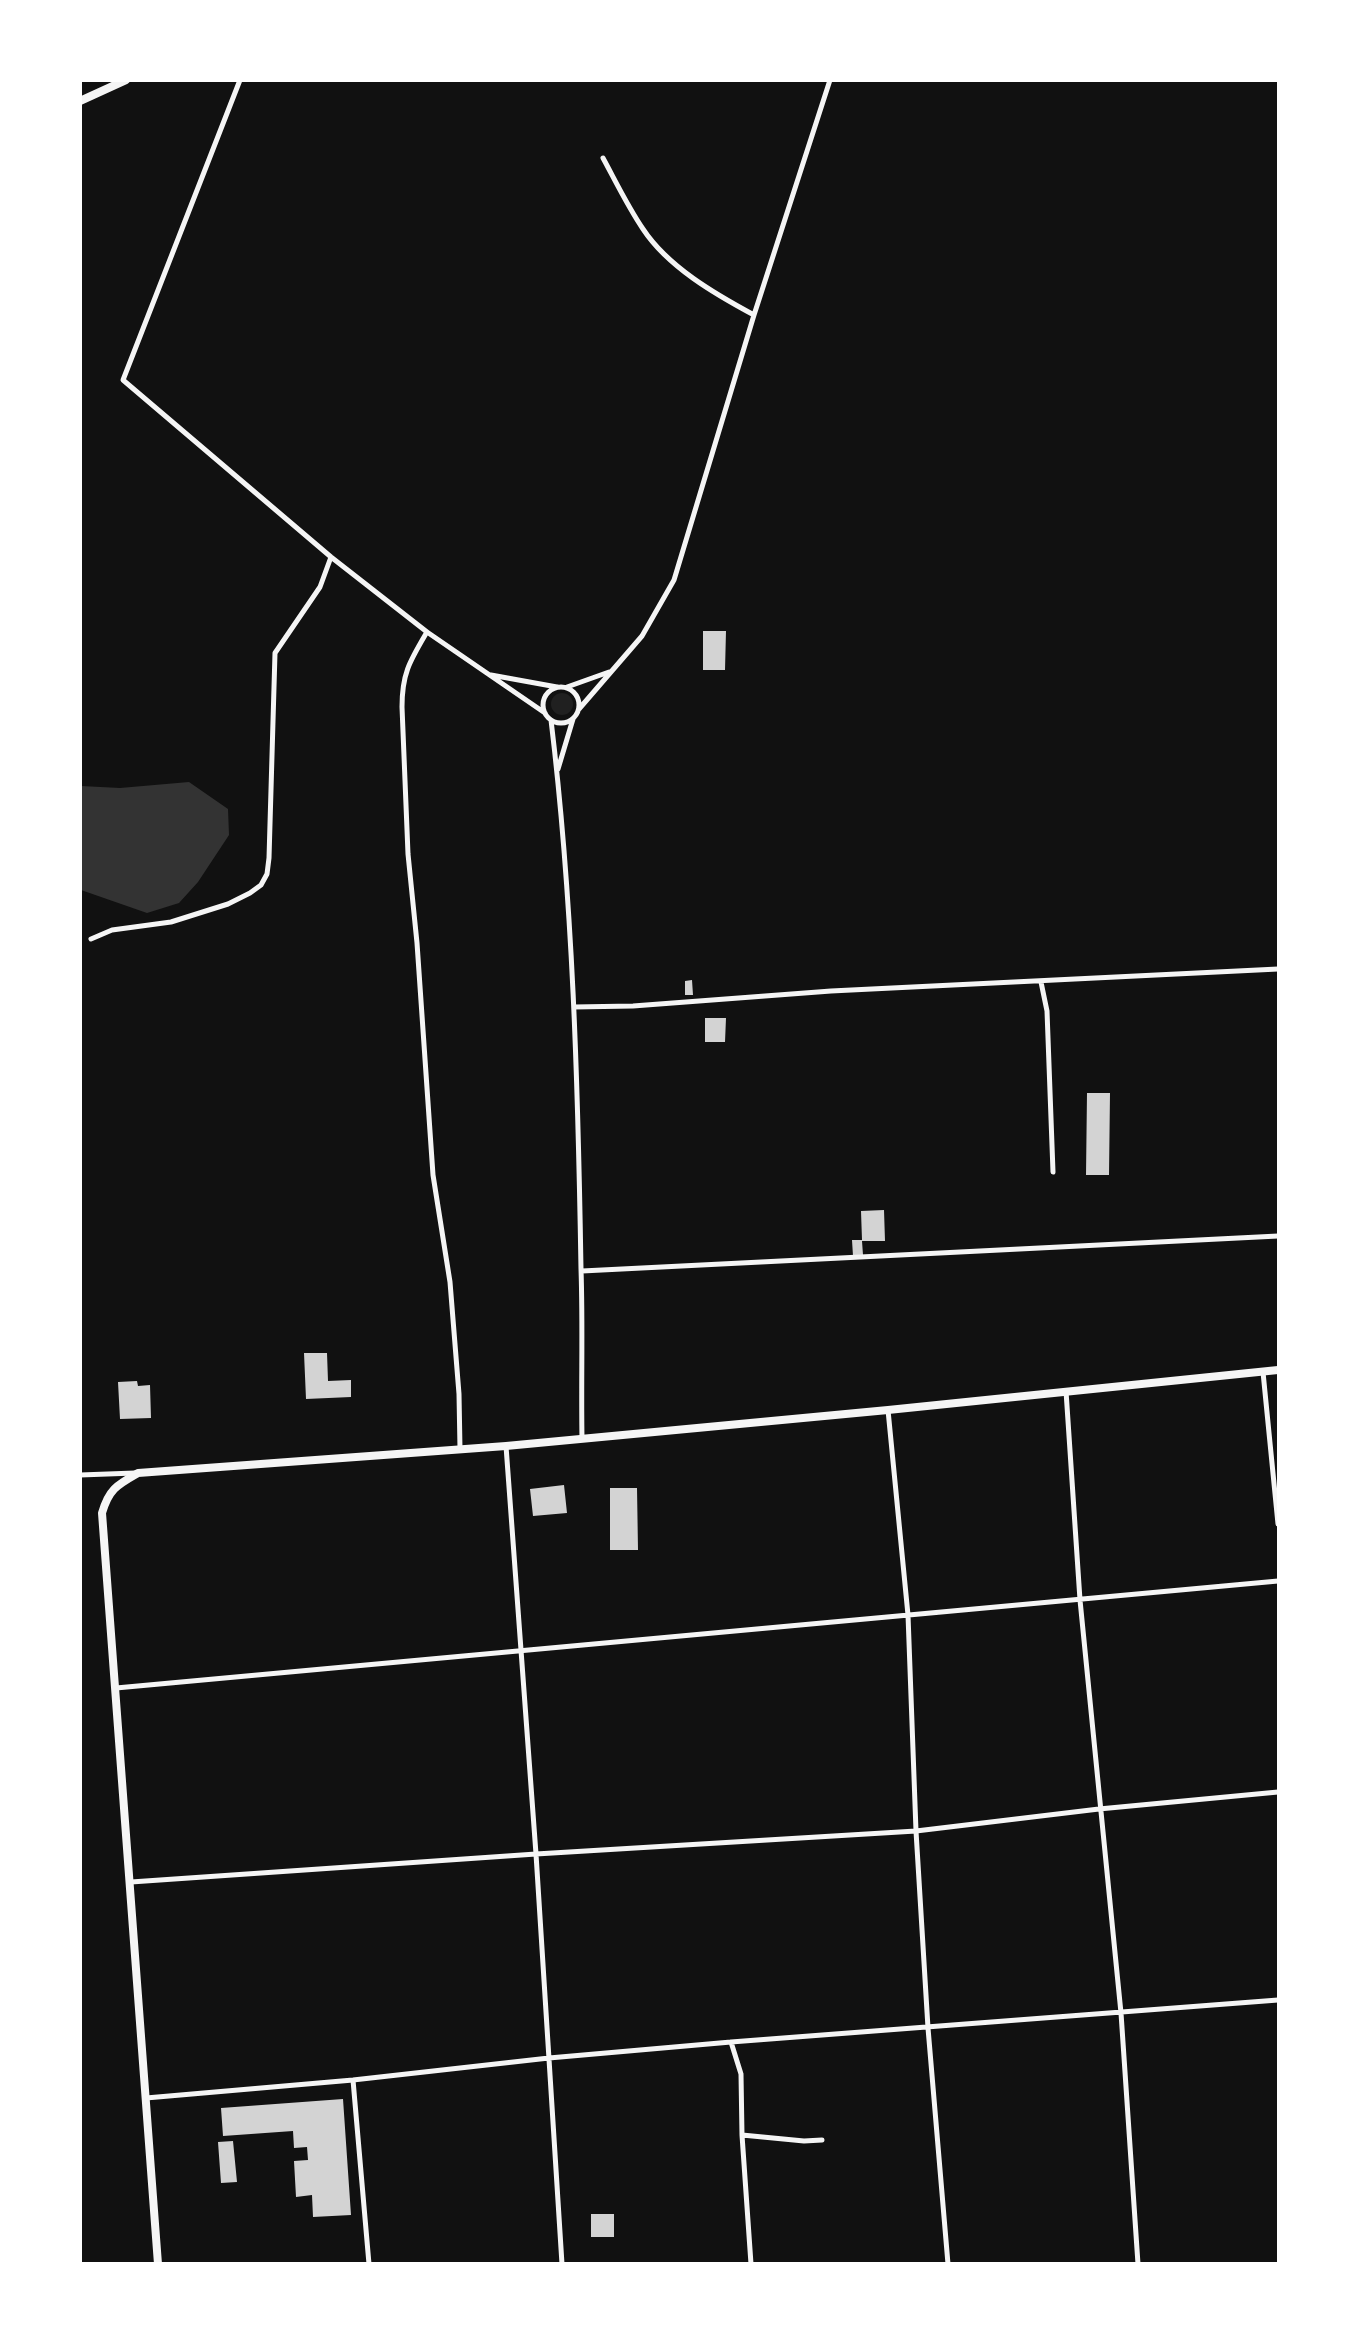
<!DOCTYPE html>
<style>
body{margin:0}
#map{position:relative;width:1359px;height:2344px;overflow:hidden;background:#111;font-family:Inter,sans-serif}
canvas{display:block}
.frame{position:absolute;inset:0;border:82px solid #fff;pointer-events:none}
</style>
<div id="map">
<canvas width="1359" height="2344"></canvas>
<div class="frame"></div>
</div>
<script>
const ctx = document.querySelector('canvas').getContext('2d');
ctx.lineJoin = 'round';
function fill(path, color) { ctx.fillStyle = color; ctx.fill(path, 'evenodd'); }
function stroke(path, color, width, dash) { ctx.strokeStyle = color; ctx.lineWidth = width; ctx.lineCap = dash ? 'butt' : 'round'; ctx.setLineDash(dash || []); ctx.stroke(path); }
fill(new Path2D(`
 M551 704a11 11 0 1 1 22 0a11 11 0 1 1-22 0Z`), '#202020');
fill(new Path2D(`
 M 189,782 L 228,809 L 229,835 L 198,882 L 179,903 L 147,913 L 81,890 L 81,786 L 120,788 Z`), '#333');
fill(new Path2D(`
 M 703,631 L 726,631 L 725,670 L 703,670 Z
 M 692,980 L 693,995 L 685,995 L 685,981 Z
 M 705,1018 L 726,1018 L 725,1042 L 705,1042 Z
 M 1087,1093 L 1110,1093 L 1109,1175 L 1086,1175 Z
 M 884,1210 L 885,1241 L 862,1241 L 863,1255 L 853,1256 L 852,1240 L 862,1240 L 861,1211 Z
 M 304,1353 L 327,1353 L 328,1381 L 351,1380 L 351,1397 L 306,1399 Z
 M 137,1381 L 138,1386 L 150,1385 L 151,1418 L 120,1419 L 118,1382 Z
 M 564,1485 L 567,1513 L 533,1516 L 530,1489 Z
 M 610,1488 L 637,1488 L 638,1550 L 610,1550 Z
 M 343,2099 L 351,2215 L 313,2217 L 312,2195 L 296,2197 L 294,2161 L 308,2160 L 307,2147 L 294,2148 L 293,2131 L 223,2136 L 221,2108 Z
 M 233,2141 L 237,2182 L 221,2183 L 218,2142 Z
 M 591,2214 L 614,2214 L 614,2237 L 591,2237 Z`), '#d3d3d3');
stroke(new Path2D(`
 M 240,80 L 123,380 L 331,557 L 427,632 L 545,713
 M 603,158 C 616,182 628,207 643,229 C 668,267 715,294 754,315
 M 427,632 C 410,661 402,673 402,707 L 408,854 L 417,943 L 433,1175 L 450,1282 L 459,1394 L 460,1449
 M 491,675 L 557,687
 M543 705a18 18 0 1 1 36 0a18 18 0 1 1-36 0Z
 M 567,687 L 609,672
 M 579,709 L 642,636 L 674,580 L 754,315 L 830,80
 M 551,720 C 573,902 578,1086 581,1269 C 583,1325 581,1382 582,1438
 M 558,769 L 573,719
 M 91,939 L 112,930 L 171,922 L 228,904 L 250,893 L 261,885 L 267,874 L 269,858 L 275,653 L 320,587 L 331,557
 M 1041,982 L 1047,1011 L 1053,1172
 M 574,1007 L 633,1006 L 831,991 L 1278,969
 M 582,1271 L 1278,1236
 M 1263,1372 L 1278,1524
 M 1066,1391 L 1080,1600 L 1121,2013 L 1138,2264
 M 888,1410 L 908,1615 L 916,1831 L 928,2028 L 948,2264
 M 506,1446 L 536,1854 L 562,2264
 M 80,1475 L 135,1473
 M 116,1688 L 1278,1581
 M 131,1882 L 536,1854 L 916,1831 L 1099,1809 L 1278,1792
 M 731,2042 L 741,2074 L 742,2135 L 751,2264
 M 353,2080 L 369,2264
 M 146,2098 L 353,2080 L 549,2058 L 731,2042 L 1278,2000
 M 742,2135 L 804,2141 L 822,2140`), '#f5f5f5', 5);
stroke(new Path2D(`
 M 80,101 L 126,80
 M 158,2264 L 102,1513 C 109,1489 117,1485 138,1473 L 506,1446 L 888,1410 L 1278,1370`), '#f5f5f5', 8);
</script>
